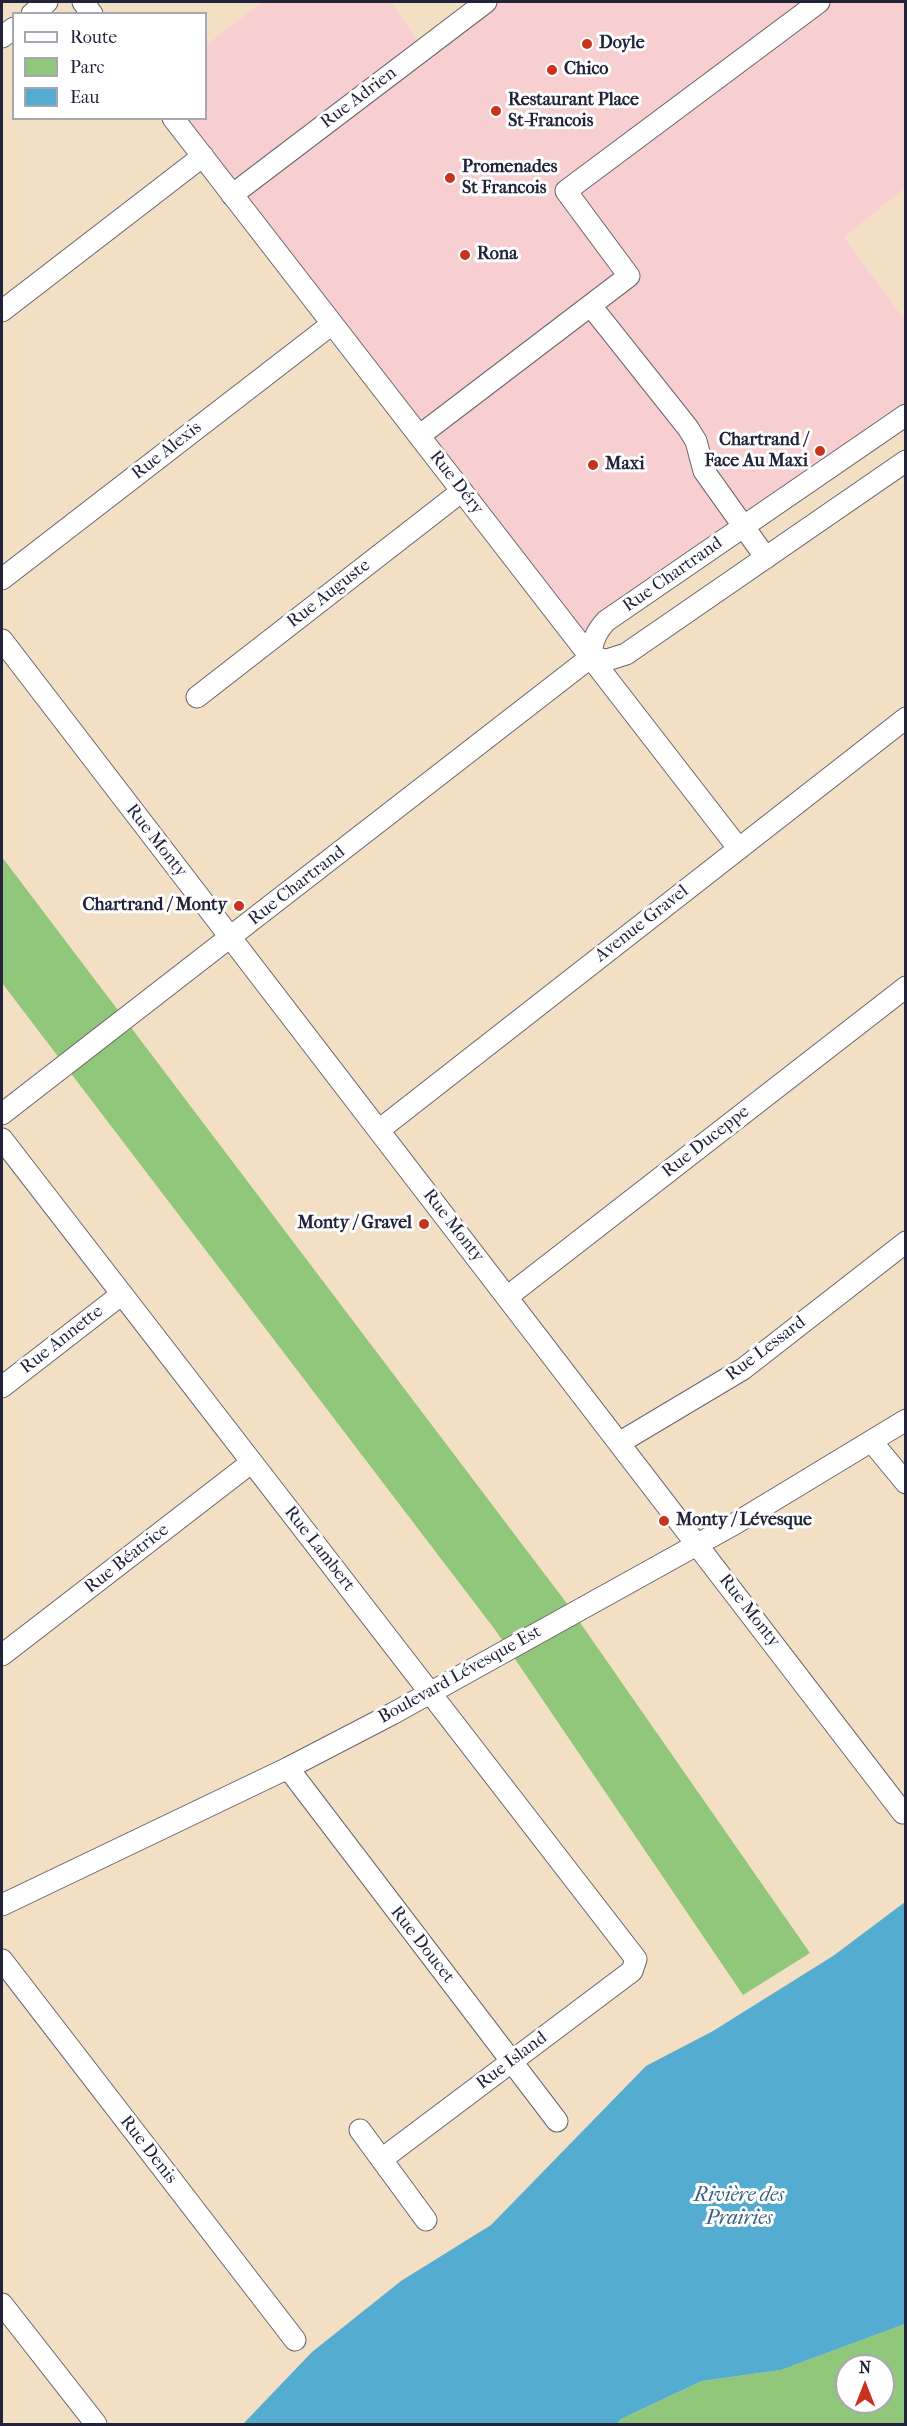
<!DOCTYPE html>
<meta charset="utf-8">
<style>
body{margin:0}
#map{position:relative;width:907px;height:2426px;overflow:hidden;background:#f3e0c4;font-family:"IM FELL French Canon",serif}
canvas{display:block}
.frame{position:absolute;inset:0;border:3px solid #22223b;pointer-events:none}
.legend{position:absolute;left:12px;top:12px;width:195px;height:108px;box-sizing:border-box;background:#fff;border:2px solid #a7a7b1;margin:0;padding:8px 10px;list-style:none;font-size:18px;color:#22223b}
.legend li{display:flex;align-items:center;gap:12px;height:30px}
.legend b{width:30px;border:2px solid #a7a7b1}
.north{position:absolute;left:835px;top:2354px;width:60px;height:60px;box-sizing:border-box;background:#fff;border:2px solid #a7a7b1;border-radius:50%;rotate:0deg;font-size:16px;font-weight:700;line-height:24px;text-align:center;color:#22223b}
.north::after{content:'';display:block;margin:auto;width:21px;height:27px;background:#c8321e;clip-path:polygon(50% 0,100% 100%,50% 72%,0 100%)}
</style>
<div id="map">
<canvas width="907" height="2426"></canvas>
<div class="frame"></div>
<ul class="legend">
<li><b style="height:8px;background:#fff"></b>Route</li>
<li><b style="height:16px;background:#90c77a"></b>Parc</li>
<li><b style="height:16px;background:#54add1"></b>Eau</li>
</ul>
<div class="north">N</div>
</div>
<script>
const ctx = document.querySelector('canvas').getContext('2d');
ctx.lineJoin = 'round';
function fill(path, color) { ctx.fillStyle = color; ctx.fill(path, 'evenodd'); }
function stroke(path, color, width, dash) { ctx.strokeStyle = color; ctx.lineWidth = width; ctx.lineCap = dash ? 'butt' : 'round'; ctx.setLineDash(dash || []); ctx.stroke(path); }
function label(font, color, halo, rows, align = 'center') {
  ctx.font = font + ' "IM FELL French Canon",serif'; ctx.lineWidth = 6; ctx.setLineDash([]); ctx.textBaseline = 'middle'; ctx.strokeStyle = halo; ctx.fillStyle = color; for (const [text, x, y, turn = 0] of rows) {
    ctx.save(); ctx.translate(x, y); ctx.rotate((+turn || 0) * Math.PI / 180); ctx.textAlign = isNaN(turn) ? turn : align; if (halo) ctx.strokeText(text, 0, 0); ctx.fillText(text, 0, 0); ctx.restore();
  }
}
fill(new Path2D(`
 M 263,2 L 391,2 L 421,46 L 481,2 L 905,2 L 905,188 L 844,237 L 905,321 L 905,402 L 608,607 L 582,634 L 182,119 L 206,118 L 206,45 Z`), '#f7cfd1');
fill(new Path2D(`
 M 2,857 L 565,1601 L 810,1953 L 743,1995 L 496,1631 L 2,983 Z
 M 905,2324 L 905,2424 L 617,2424 L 621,2419 L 702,2381 L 781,2370 ZM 847,2366 L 883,2366 L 883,2402 L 847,2402 Z`), '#90c77a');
fill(new Path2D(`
 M 905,1902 L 905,2324 L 781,2370 L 702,2381 L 621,2419 L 617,2424 L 243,2424 L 312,2352 L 401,2281 L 491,2225 L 646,2066 L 713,2031 L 833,1956 Z`), '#54add1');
const minor = new Path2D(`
 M 83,2 L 92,14
 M 32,14 L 47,2
 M 2,37 L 14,28
 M 173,118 L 739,849
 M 232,195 L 486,2
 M 591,306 L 688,428 L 696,441 L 704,471 L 766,558
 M 2,311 L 203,156
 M 419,436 L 629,276 L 566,191 L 819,2
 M 2,579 L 332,324
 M 2,640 L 903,1813
 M 591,657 L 607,660 L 626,654 L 906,461
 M 197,697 L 462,491
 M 2,1114 L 591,657 C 592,641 596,632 606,621 L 906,415
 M 379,1130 L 906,718
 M 2,1139 L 636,1959 L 632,1971 L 382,2159
 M 507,1297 L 906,987
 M 2,1387 L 122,1294
 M 872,1442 L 906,1483
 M 619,1443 L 743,1369 L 906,1242
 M 2,1655 L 252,1462
 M 288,1768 L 557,2121
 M 2,1905 L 288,1768 L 392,1714 L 736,1523 L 906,1420
 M 2,1960 L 295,2340
 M 360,2130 L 426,2220
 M 2,2304 L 96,2424`);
stroke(minor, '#6b646b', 23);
stroke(minor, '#fff', 21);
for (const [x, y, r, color] of [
 [587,44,6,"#c8321e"],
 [552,70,6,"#c8321e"],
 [496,111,6,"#c8321e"],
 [450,178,6,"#c8321e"],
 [465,255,6,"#c8321e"],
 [820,451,6,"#c8321e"],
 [593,465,6,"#c8321e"],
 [239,906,6,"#c8321e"],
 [424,1224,6,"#c8321e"],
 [664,1521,6,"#c8321e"]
]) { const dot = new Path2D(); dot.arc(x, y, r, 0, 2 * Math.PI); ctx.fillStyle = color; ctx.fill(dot); stroke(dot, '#fff', 2); }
label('bold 18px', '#22223b', '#fff', [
 ["Doyle",599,44],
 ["Chico",564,70],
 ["Restaurant Place",508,101],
 ["St-Francois",508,122],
 ["Promenades",462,168],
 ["St Francois",462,189],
 ["Rona",477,255],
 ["Chartrand /",808,441,"right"],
 ["Face Au Maxi",808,462,"right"],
 ["Maxi",605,465],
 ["Chartrand / Monty",227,906,"right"],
 ["Monty / Gravel",412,1224,"right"],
 ["Monty / Lévesque",676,1521]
], 'left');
label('18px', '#22223b', '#fff', [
 ["Rue Adrien",359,98,-37],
 ["Rue Alexis",167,451,-38],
 ["Rue Déry",456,483,52],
 ["Rue Chartrand",673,575,-35],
 ["Rue Auguste",329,594,-38],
 ["Rue Monty",156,841,52],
 ["Rue Chartrand",297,886,-38],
 ["Avenue Gravel",642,924,-38],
 ["Rue Duceppe",706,1142,-38],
 ["Rue Monty",453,1226,52],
 ["Rue Annette",62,1340,-38],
 ["Rue Lessard",766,1349,-37],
 ["Rue Lambert",319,1549,52],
 ["Rue Béatrice",127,1559,-38],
 ["Rue Monty",749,1611,52],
 ["Boulevard Lévesque Est",460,1675,-29],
 ["Rue Doucet",422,1945,52],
 ["Rue Island",512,2061,-37],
 ["Rue Denis",148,2150,52]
]);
label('italic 20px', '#38617e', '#fff', [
 ["Rivière des",739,2196],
 ["Prairies",739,2219]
]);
</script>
